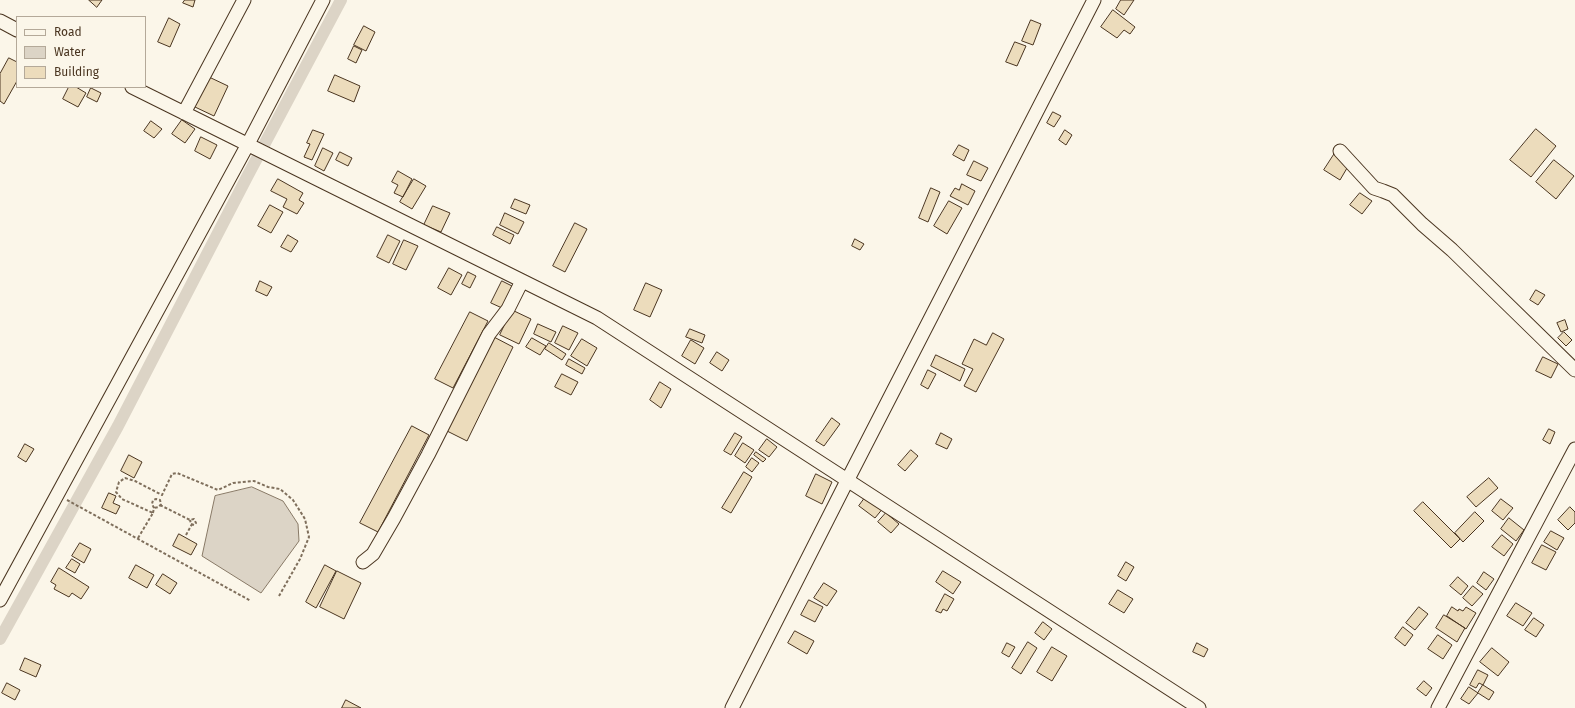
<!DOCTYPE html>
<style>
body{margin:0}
#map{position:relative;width:1575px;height:708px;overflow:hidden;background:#fbf6e9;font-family:"Fira Sans",sans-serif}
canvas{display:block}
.legend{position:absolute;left:16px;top:16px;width:130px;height:72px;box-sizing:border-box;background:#fbf6e9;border:1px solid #b4a999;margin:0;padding:5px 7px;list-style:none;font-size:12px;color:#4a3520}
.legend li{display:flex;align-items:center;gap:8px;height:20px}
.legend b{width:20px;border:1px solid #b4a999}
</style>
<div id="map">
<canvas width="1575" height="708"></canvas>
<ul class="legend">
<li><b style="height:5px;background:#fbf6e9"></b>Road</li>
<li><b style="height:11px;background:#dcd4c6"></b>Water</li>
<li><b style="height:11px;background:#ecdcbc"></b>Building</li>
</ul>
</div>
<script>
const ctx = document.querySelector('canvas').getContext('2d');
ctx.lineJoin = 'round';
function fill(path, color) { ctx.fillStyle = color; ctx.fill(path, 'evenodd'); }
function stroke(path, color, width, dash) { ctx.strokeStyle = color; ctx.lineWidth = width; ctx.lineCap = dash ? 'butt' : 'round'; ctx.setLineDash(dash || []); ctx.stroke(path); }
const water = new Path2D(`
 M 252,487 L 283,501 L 298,524 L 299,541 L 261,593 L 202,556 L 215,496 Z`);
fill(water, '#dcd4c6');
stroke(water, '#887966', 1);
stroke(new Path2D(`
 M 0,639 L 118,426 L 247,177 L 341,0`), '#dcd4c6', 12);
const building = new Path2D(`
 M 89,0 L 102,0 L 97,7 Z
 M 185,0 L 195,0 L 193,7 L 183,3 Z
 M 1121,0 L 1134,0 L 1124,15 L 1116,9 Z
 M 1113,10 L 1135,27 L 1130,34 L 1124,30 L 1117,38 L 1101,27 Z
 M 169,18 L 180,24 L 170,47 L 158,42 Z
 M 1031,20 L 1041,24 L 1033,45 L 1022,41 Z
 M 364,26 L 375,32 L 366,51 L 354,45 Z
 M 1015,42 L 1026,46 L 1017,66 L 1006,62 Z
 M 354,46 L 362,50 L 356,63 L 348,59 Z
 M 9,58 L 17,62 L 17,81 L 4,104 L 0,101 L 0,74 Z
 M 335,75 L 360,86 L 354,102 L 328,91 Z
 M 209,77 L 228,86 L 214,116 L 195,107 Z
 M 69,87 L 76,87 L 86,93 L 78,107 L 63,99 Z
 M 91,88 L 101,93 L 97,102 L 87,97 Z
 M 1053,112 L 1061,116 L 1054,127 L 1047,123 Z
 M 182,120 L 195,129 L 185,143 L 172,134 Z
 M 151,121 L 162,129 L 154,138 L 144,131 Z
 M 1536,129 L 1556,146 L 1531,177 L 1510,160 Z
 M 313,130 L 324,134 L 312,160 L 304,157 L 310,144 L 307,143 Z
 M 1065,130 L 1072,135 L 1066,145 L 1059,140 Z
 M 201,137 L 217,145 L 210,159 L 195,151 Z
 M 959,145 L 969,150 L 964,161 L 953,155 Z
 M 323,148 L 333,153 L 324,171 L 315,166 Z
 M 340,152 L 352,158 L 348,166 L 336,160 Z
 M 1335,153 L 1350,163 L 1340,180 L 1324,170 Z
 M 1554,160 L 1574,176 L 1556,199 L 1536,182 Z
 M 974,161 L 988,168 L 981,181 L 967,175 Z
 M 398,171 L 412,179 L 403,197 L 394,193 L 398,185 L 392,182 Z
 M 278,179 L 303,193 L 299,200 L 304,203 L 297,214 L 283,207 L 287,199 L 271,191 Z
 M 414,179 L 426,186 L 412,209 L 400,202 Z
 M 962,184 L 975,191 L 968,205 L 950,196 L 955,188 L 959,190 Z
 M 931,188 L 940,192 L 928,222 L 919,218 Z
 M 1360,193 L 1372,201 L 1362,214 L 1350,205 Z
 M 515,199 L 530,205 L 526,214 L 511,208 Z
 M 949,201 L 962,208 L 947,234 L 934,226 Z
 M 270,205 L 283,212 L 271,233 L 258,226 Z
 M 433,206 L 450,213 L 441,232 L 424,225 Z
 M 505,213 L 524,222 L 518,234 L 500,225 Z
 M 575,223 L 587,229 L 565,272 L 553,266 Z
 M 497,227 L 514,235 L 510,244 L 493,235 Z
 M 288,235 L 298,241 L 291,252 L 281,247 Z
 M 388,235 L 400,241 L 389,263 L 377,257 Z
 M 855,239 L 864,244 L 860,250 L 852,246 Z
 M 404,240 L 418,246 L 406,270 L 393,264 Z
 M 449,268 L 462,275 L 451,295 L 438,288 Z
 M 468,272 L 476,276 L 470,288 L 462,284 Z
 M 260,281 L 272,287 L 267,296 L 256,291 Z
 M 502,281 L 512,286 L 502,308 L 491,303 Z
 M 646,283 L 662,290 L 650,317 L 634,310 Z
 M 1536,290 L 1545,295 L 1538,305 L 1530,300 Z
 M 512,310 L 531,319 L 519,344 L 500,335 Z
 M 470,312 L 488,321 L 453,388 L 435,379 Z
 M 1565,320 L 1568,329 L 1561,332 L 1557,323 Z
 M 538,324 L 556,332 L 551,342 L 534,334 Z
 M 563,326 L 578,333 L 569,350 L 555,343 Z
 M 690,329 L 705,335 L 702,343 L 686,337 Z
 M 1564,332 L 1572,340 L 1566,346 L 1558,338 Z
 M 993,333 L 1004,339 L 976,392 L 964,386 L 973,369 L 962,364 L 974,339 L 986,345 Z
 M 492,336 L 513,347 L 467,441 L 445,430 Z
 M 532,338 L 546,346 L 540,355 L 526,347 Z
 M 582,339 L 597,348 L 587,366 L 571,356 Z
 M 691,340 L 704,348 L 695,364 L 682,356 Z
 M 549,343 L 566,354 L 562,360 L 545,349 Z
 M 717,352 L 729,360 L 722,371 L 710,363 Z
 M 936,355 L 965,369 L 960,381 L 931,366 Z
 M 1543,357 L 1558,364 L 1551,378 L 1536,371 Z
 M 569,359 L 585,368 L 582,374 L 566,365 Z
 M 928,370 L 936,374 L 928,389 L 921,385 Z
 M 562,374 L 578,382 L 571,395 L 555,387 Z
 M 660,382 L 671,389 L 661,408 L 650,400 Z
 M 832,418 L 840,424 L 824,446 L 816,441 Z
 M 412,426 L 429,435 L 378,532 L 360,523 Z
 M 1549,429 L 1555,432 L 1550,444 L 1543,440 Z
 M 735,433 L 742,437 L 731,455 L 724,451 Z
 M 941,433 L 952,439 L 947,449 L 936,444 Z
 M 767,439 L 777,447 L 769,457 L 759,450 Z
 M 743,443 L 754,450 L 745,463 L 735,456 Z
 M 25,444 L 34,449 L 26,462 L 18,457 Z
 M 911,450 L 918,456 L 905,471 L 898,465 Z
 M 756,452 L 766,459 L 763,462 L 754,455 Z
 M 129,455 L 142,462 L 134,478 L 121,471 Z
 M 752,458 L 759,463 L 752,472 L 746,467 Z
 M 744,472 L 752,477 L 731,513 L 722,508 Z
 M 816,474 L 832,482 L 822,504 L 806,496 Z
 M 1489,478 L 1498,488 L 1476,507 L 1467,497 Z
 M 109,493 L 116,496 L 113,503 L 120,506 L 116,514 L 102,508 Z
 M 867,495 L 884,507 L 875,518 L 859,506 Z
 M 1501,499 L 1513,508 L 1503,520 L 1492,511 Z
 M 1423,502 L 1460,539 L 1451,548 L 1414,511 Z
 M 1570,507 L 1575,512 L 1575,523 L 1568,530 L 1558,520 Z
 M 1475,512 L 1484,521 L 1463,542 L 1455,533 Z
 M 886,513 L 899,524 L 891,533 L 878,522 Z
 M 1509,518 L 1524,530 L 1516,541 L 1501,529 Z
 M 1551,531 L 1564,538 L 1557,550 L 1544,542 Z
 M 179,534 L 197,544 L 191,555 L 173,546 Z
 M 1502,535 L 1513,544 L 1504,556 L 1492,547 Z
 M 80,543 L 91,549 L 84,563 L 72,556 Z
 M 1542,545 L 1556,552 L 1546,570 L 1532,563 Z
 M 72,559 L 80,564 L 75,573 L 66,568 Z
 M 1126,562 L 1134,567 L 1126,581 L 1118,576 Z
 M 136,565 L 154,575 L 147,588 L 129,578 Z
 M 325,565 L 336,571 L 316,608 L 306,602 Z
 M 59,568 L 89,587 L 81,599 L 72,593 L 69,597 L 54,589 L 56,585 L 51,582 Z
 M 337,571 L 361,583 L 344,619 L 320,607 Z
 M 943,571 L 961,582 L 953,594 L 936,582 Z
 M 1484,572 L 1494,579 L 1486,590 L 1477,583 Z
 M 163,574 L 177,583 L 170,594 L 156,585 Z
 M 1458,577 L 1468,586 L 1461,595 L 1450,586 Z
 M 824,583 L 837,591 L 827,606 L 814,598 Z
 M 1473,586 L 1483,594 L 1472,606 L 1463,598 Z
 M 1118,590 L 1133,599 L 1124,613 L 1109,604 Z
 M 945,594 L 954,599 L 947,611 L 943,609 L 941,613 L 936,611 Z
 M 809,600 L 823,607 L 815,622 L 801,615 Z
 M 1516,603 L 1532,613 L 1523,626 L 1507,616 Z
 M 1419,607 L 1428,614 L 1415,630 L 1406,623 Z
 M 1452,607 L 1458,611 L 1459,609 L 1463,611 L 1466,607 L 1476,613 L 1466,629 L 1447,616 Z
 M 1444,615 L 1465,628 L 1457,642 L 1436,628 Z
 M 1534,618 L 1544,625 L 1536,637 L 1525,630 Z
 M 1043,622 L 1052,629 L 1044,640 L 1035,633 Z
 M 1403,627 L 1413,635 L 1405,646 L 1395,638 Z
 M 795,631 L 814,641 L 807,654 L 788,643 Z
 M 1438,635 L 1452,645 L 1443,659 L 1428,649 Z
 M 1028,642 L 1037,648 L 1021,674 L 1012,668 Z
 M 1007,643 L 1015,647 L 1009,657 L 1002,653 Z
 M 1197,643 L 1208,649 L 1204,657 L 1193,652 Z
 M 1052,647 L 1067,656 L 1052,681 L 1037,672 Z
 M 1492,648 L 1509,662 L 1498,676 L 1480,662 Z
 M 25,658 L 41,665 L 36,677 L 20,670 Z
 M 1478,670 L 1488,675 L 1483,685 L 1479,683 L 1476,688 L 1470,685 Z
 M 1424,681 L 1432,688 L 1426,696 L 1417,689 Z
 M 7,683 L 20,690 L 15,700 L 2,693 Z
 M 1483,685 L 1494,692 L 1489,700 L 1478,693 Z
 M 1469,687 L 1478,693 L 1469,704 L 1461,699 Z
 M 346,700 L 361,708 L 342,708 Z`);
fill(building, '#ecdcbc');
stroke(building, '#4a3520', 1);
const minor = new Path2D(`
 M 0,21 L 17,30
 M 132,87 L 597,318 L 1199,708
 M 184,113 L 244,0
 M 1340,151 L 1374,188 L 1383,191 L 1393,195 L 1422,224 L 1452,250 L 1575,370
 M 363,562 L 373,554 L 394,518 L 428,455 L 489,334 L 508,309 L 522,281
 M 0,600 L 248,144 L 323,0
 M 732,708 L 848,479 L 1094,0
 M 1438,708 L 1575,449`);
stroke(minor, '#4a3520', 15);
stroke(new Path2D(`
 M 67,500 L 251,601
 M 160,505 L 190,520 L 194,519 L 196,523 L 194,525 L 191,524 L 190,520
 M 153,513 L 154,508 L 152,504 L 153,500 L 156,499 L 160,500 L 161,504 L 159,507 L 154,508
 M 186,535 L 192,524
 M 138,538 L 153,513 L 122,499 L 116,492 L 119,482 L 125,478 L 135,481 L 162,495 L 172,474 L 177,473 L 218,490 L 233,483 L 254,481 L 268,487 L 280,489 L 293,500 L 305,519 L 309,537 L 300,559 L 279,596`), '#7f6f5c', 2, [3, 2]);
stroke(minor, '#fbf6e9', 13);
</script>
